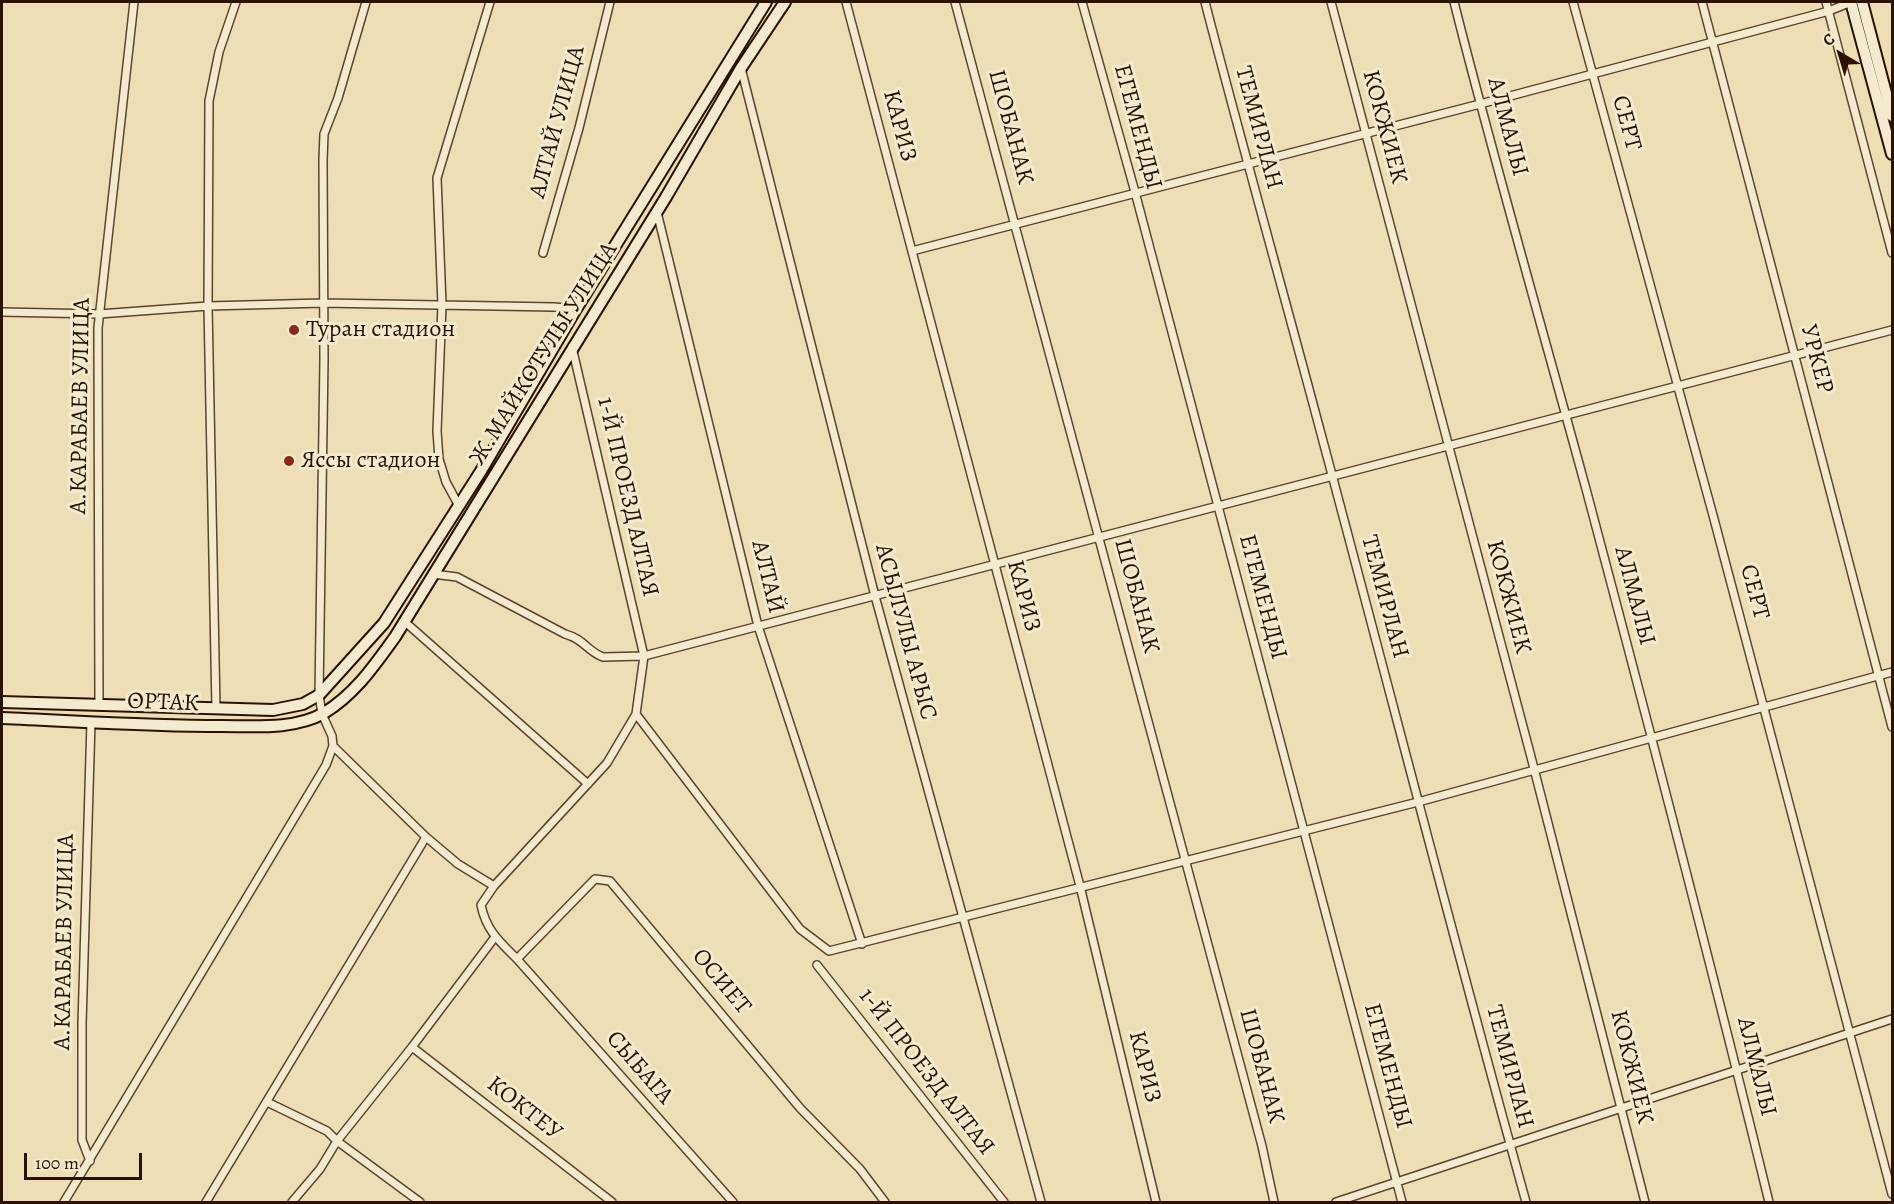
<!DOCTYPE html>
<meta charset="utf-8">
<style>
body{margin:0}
#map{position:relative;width:1894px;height:1204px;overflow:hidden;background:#eedeb5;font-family:Alegreya,serif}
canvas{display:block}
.frame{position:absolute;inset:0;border:3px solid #2b1100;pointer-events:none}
.north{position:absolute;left:1810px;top:24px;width:60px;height:60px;-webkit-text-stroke:4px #f4eacf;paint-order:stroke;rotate:322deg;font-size:16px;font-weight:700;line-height:24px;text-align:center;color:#2b1100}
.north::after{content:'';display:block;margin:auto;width:21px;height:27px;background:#2b1100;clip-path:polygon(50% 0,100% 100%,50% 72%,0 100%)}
.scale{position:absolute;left:24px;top:1153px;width:118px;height:27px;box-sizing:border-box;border:3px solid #2b1100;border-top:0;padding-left:8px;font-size:18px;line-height:21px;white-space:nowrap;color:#2b1100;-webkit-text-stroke:4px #f4eacf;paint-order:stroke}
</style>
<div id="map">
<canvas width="1894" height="1204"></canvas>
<div class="frame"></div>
<div class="north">С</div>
<div class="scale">100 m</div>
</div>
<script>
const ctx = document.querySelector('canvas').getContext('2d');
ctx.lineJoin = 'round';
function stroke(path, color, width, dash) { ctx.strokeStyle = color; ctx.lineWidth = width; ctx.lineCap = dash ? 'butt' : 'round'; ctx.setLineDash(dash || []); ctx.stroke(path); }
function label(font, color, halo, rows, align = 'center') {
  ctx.font = font + ' Alegreya,serif'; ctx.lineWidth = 6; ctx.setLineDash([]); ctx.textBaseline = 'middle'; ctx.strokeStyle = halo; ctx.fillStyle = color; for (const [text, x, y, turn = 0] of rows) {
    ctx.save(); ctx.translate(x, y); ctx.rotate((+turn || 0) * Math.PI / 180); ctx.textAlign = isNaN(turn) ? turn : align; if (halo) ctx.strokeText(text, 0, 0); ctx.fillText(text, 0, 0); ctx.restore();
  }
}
const street = new Path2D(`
 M 846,2 L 1080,886 L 1156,1202
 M 955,2 L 1262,1146 L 1274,1202
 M 1082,2 L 1135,192 L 1402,1202
 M 1205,2 C 1242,145 1282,287 1320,430 C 1389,687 1455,946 1526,1202
 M 1331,2 L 1530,753 L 1645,1202
 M 1454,2 C 1495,165 1542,327 1586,489 C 1649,726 1711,964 1769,1202
 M 1573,2 L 1714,519 L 1892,1194
 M 1702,2 L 1892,727
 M 1826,2 L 1892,253
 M 741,68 L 875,596 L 1041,1202
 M 657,212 L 758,626 L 862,944
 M 912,251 L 1480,104 L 1829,11 L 1851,2
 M 543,253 L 579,128 L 610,2
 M 2,312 L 99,314 L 208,306 L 323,303 L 554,307 L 576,309
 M 572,347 L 644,656 L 636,714 L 607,763 L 494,886 L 481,905 C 486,930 499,941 517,959 L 733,1202
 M 459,506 L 446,482 L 439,459 L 437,431 L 442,305 L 437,178 L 490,2
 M 433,574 L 457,577 L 565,634 C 584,639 588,652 603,657 L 644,656 L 1892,330
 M 404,621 L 588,784
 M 99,706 L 98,328 L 134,2
 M 216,709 L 208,306 L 209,101 L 219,52 L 236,2
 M 636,714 L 800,929 L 829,951 L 1418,802 L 1892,672
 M 426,837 L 458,864 L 494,886
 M 517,959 L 595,879 L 610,881 L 800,1108 L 860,1169 L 885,1202
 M 817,965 L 1004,1202
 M 412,1047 L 612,1202
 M 267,1102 L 327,1131 L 337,1141 L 420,1202
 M 90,1161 L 82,1140 L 82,1024 L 91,722
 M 64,1202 L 326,765 L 333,746 L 332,736 L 322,714 L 319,695 L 324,359 L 323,160 L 324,134 L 338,98 L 366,2
 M 206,1202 L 426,837 L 333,746
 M 292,1202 L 320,1169 L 337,1141 L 412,1047 L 495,937
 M 1336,1202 L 1892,1019`);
const secondary = new Path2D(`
 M 1851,2 L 1892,154
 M 1862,2 L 1892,116
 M 2,702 L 273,710 L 303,704 L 319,695 L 384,623 L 481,471 L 576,309 L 766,2
 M 2,718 C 75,721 147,726 221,726 C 254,726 294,730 324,713 C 355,694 374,666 395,637 L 666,197 L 741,68 L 785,2`);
stroke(street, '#5c442d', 10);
stroke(secondary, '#2b1100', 14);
stroke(street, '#f4eacf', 7);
stroke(secondary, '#f4eacf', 10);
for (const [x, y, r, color] of [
 [294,330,6,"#8f2418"],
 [289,461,6,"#8f2418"]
]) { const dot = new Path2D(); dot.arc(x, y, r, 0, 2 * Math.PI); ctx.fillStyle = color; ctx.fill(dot); stroke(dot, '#f4eacf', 2); }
label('24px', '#2b1100', '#f4eacf', [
 ["АЛТАЙ УЛИЦА",558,122,-75],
 ["СЕРТ",1626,123,75],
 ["КАРИЗ",899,126,75],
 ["ШОБАНАК",1010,127,75],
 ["ЕГЕМЕНДЫ",1137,127,75],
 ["КОКЖИЕК",1384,127,75],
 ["АЛМАЛЫ",1507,127,75],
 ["ТЕМИРЛАН",1258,128,75],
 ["Ж.МАЙКОТУЛЫ УЛИЦА",544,354,-58],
 ["УРКЕР",1816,359,75],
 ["А.КАРАБАЕВ УЛИЦА",81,406,-89],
 ["1-Й ПРОЕЗД АЛТАЯ",627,497,77],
 ["АЛТАЙ",767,577,76],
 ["СЕРТ",1754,592,75],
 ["КАРИЗ",1023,596,75],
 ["ШОБАНАК",1136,596,75],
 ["АЛМАЛЫ",1634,596,75],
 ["ЕГЕМЕНДЫ",1262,597,75],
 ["ТЕМИРЛАН",1384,597,75],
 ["КОКЖИЕК",1508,597,75],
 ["АСЫЛУЛЫ АРЫС",905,632,75],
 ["ОРТАК",163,703,2],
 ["А.КАРАБАЕВ УЛИЦА",65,942,-89],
 ["ОСИЕТ",721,982,50],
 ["ШОБАНАК",1261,1066,75],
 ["ЕГЕМЕНДЫ",1387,1066,75],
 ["КАРИЗ",1144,1067,76],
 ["ТЕМИРЛАН",1509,1067,75],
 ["КОКЖИЕК",1631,1067,76],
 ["АЛМАЛЫ",1756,1067,76],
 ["СЫБАГА",639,1068,49],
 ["1-Й ПРОЕЗД АЛТАЯ",926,1072,52],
 ["КОКТЕУ",524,1109,38]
]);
label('24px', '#2b1100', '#f4eacf', [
 ["Туран стадион",306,330],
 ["Яссы стадион",301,461]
], 'left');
</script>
